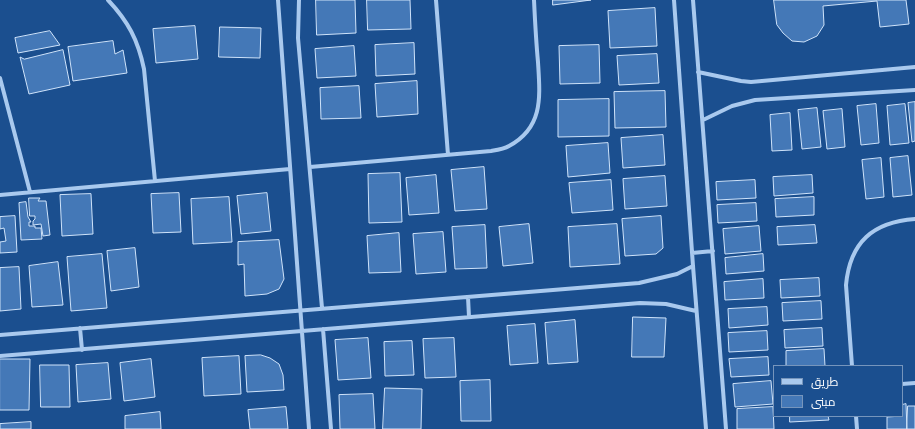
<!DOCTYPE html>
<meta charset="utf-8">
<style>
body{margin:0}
#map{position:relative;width:915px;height:429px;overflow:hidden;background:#1b4f8f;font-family:"Sofia Sans Condensed",Cairo,sans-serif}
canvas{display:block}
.legend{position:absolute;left:773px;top:365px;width:130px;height:52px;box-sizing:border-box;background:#1b4f8f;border:1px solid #7695bc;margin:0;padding:5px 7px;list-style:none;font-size:12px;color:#fff}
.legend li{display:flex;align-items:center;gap:8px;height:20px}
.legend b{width:20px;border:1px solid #7695bc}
</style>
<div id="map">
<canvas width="915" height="429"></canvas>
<ul class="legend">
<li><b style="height:5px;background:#a9c9ee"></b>طريق</li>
<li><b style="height:11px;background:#4478b7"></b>مبنى</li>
</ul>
</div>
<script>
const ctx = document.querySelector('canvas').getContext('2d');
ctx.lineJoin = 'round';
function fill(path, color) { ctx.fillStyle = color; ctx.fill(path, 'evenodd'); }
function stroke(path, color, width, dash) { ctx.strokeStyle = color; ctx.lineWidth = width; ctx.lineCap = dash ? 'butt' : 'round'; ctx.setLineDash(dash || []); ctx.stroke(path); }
const building = new Path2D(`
 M 316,0 L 355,0 L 356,33 L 317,35 Z
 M 367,0 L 410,0 L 411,29 L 368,30 Z
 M 553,0 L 591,0 L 553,5 Z
 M 774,0 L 906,0 L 909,24 L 880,27 L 877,1 L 823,6 L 824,25 L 817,36 L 804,42 L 792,41 L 783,33 L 777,25 Z
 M 655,8 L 657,46 L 610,48 L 608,11 Z
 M 195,26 L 198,59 L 156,63 L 153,29 Z
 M 220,27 L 261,28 L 260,58 L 219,57 Z
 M 50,31 L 60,45 L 18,53 L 15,38 Z
 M 113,41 L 115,54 L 123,50 L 127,73 L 73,81 L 68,47 Z
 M 414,43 L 415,74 L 376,76 L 375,45 Z
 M 599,45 L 600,83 L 560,84 L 559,46 Z
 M 354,46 L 356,76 L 317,78 L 315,49 Z
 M 63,50 L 70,85 L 29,94 L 20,57 L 24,59 Z
 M 657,54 L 659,83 L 619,85 L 617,56 Z
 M 417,81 L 418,114 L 377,117 L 375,84 Z
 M 359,86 L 361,118 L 321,119 L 320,88 Z
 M 665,91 L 666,127 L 615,128 L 614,92 Z
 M 609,99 L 609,136 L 558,137 L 558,100 Z
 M 915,102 L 915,141 L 912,142 L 908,103 Z
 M 876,104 L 879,143 L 861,145 L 857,106 Z
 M 905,104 L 909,143 L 890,145 L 887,106 Z
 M 817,108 L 821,147 L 802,149 L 798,110 Z
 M 842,109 L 845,147 L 827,149 L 823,111 Z
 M 790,113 L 792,150 L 772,151 L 770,115 Z
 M 663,135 L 665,165 L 623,168 L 621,138 Z
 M 608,143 L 610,173 L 568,177 L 566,146 Z
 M 908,156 L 912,195 L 893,197 L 890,158 Z
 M 881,158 L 884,197 L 866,199 L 862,160 Z
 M 484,167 L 487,209 L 455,211 L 451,170 Z
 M 400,173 L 402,222 L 369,223 L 368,174 Z
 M 436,175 L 439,213 L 409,215 L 406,178 Z
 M 812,175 L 813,193 L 774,196 L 773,177 Z
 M 665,176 L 667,206 L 625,209 L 623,179 Z
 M 611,180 L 613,210 L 572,213 L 569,183 Z
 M 755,180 L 756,198 L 717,200 L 716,182 Z
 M 179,193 L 181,232 L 153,233 L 151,194 Z
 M 267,193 L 271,231 L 241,234 L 237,196 Z
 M 91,194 L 93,234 L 62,236 L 60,195 Z
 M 229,197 L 232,242 L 193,244 L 191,199 Z
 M 814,197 L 814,215 L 776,217 L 775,199 Z
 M 29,198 L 40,198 L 38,201 L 46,201 L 50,235 L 43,236 L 41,224 L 33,225 L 33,221 L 35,219 L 35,216 L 30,216 Z
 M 26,202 L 28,217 L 31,222 L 29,222 L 29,226 L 35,226 L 35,228 L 41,228 L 42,239 L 21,240 L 19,203 Z
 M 756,203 L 757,221 L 718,223 L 717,205 Z
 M 15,216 L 17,252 L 0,253 L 0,242 L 6,241 L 4,228 L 0,229 L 0,217 Z
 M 661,216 L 663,248 L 656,254 L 625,256 L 622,219 Z
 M 529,224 L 533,263 L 503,266 L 499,227 Z
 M 617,224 L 620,264 L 570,267 L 568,227 Z
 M 485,225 L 487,268 L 455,269 L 452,227 Z
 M 815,225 L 817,243 L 778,245 L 777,227 Z
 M 759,226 L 761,251 L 725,254 L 723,229 Z
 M 443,232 L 446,272 L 416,274 L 413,234 Z
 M 399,233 L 401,272 L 369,273 L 367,236 Z
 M 279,240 L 284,279 L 279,289 L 267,294 L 245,296 L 244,264 L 238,265 L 238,242 Z
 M 135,248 L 139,287 L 111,291 L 107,251 Z
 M 102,254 L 107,308 L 71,311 L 67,257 Z
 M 763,254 L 764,271 L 726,274 L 725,258 Z
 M 58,262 L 63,305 L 32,307 L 29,266 Z
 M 19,267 L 21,309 L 0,311 L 0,268 Z
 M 819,278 L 820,296 L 781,298 L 780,280 Z
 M 763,279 L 764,298 L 725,300 L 724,282 Z
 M 821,301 L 822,319 L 783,321 L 782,303 Z
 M 767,307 L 768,325 L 729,328 L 728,309 Z
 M 633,317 L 666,318 L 664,357 L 632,357 Z
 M 575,320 L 578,362 L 548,364 L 545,323 Z
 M 535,324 L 538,363 L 510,365 L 507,326 Z
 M 822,328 L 823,346 L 785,348 L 784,330 Z
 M 767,331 L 768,350 L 729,352 L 728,333 Z
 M 368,338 L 371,378 L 338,380 L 335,340 Z
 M 454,338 L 456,377 L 425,378 L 423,339 Z
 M 412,341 L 414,375 L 385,376 L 384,342 Z
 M 824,349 L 825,366 L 786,366 L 786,351 Z
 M 261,355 L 270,358 L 279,364 L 283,375 L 284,390 L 247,392 L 245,356 Z
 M 239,356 L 241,394 L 204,396 L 202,358 Z
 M 768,357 L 769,375 L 731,377 L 729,359 Z
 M 0,359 L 30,359 L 29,410 L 0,410 Z
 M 151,359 L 155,397 L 124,401 L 120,363 Z
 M 108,363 L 111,399 L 78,402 L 76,365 Z
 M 40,365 L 69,365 L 70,407 L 41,407 Z
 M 490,380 L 491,421 L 461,421 L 460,381 Z
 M 771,381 L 773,404 L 735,407 L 733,384 Z
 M 385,388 L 422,389 L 421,429 L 383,429 Z
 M 373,394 L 375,429 L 340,429 L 339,395 Z
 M 906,404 L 907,429 L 887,429 L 887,417 L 902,416 L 902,405 Z
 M 908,406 L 915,406 L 915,429 L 907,429 Z
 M 286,407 L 288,429 L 250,429 L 248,410 Z
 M 773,407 L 774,429 L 737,429 L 737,409 Z
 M 160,412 L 161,429 L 125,429 L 125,416 Z
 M 790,416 L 828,416 L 829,420 L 790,422 Z
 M 31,422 L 31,429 L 0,429 L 0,424 Z`);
fill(building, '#4478b7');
stroke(building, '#cfe3fa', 1);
stroke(new Path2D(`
 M 108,0 C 128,21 138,40 144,69 L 155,181
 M 278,0 L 309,429
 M 299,0 L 298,38 L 322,308
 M 436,0 L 448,155
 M 674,0 L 693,266 L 706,429
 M 693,0 L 726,429
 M 698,72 L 741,81 L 751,82 L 915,67
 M 0,78 L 30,192
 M 703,120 L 732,106 L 755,100 L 915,90
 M 310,167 L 491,151 C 497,150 504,149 509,146 C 544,127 540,96 538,62 C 536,41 535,21 534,0
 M 0,195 L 290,169
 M 692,253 L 713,251
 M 468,297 L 469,317
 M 80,328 L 82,350
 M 323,329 L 331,429
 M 0,335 L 639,283 L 677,274 L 693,266
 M 0,356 L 640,303 L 666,304 L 696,311
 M 852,366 L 846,285 C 850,242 873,222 915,219
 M 902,384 L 915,383
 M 856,416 L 857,429`), '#a9c9ee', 4);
</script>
